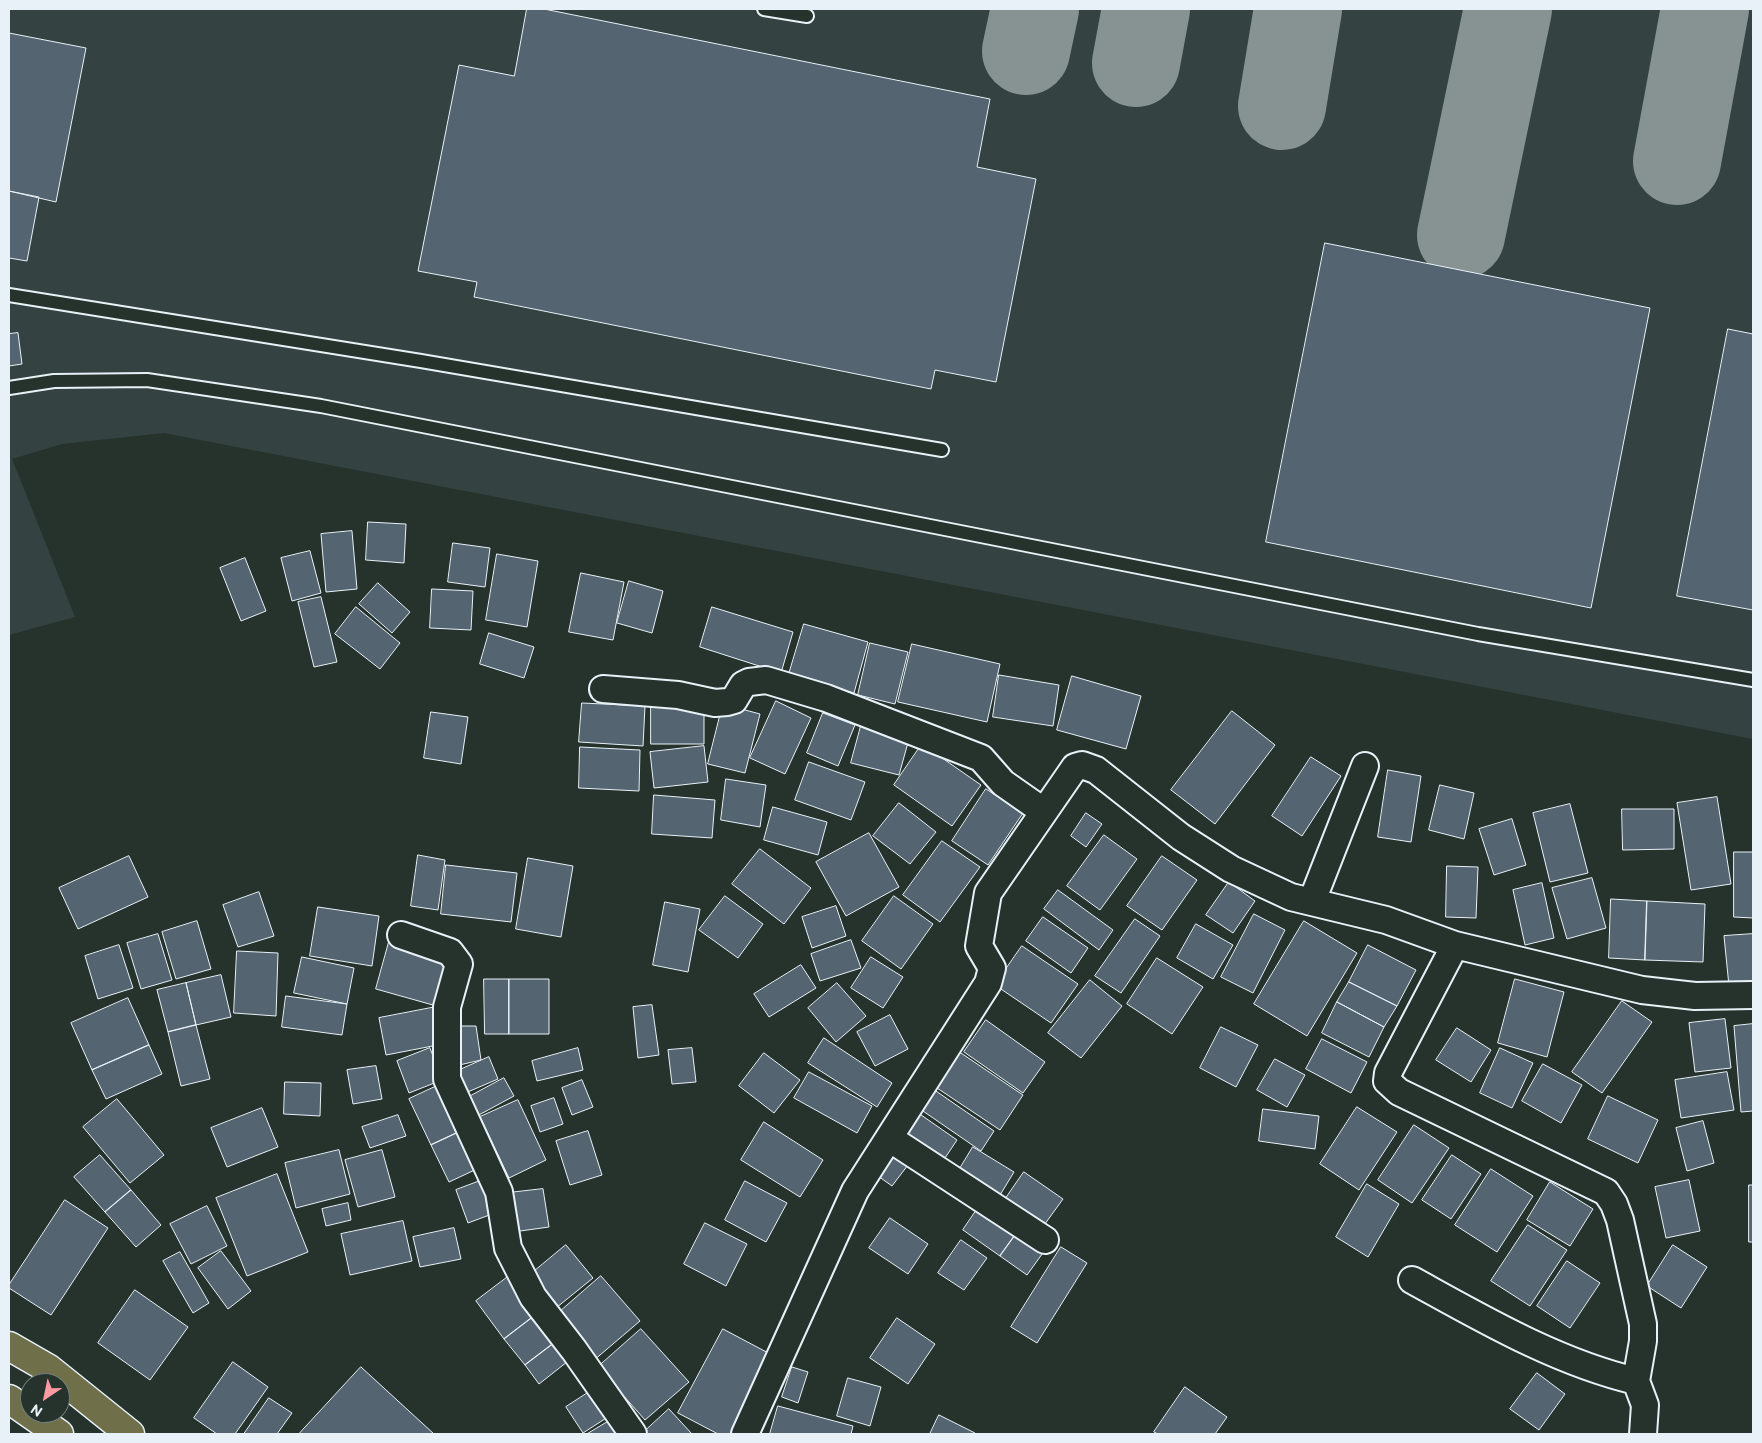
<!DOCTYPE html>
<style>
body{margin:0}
#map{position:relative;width:1762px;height:1443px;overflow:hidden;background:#26332d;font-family:"Balsamiq Sans",sans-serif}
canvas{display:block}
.frame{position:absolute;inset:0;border:10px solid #e8f1f8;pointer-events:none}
.north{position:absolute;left:20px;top:1373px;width:50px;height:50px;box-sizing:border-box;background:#26332d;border:1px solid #747f7e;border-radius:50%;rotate:214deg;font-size:14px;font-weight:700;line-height:20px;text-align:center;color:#e8f1f8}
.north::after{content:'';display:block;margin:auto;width:18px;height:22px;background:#ff9aa2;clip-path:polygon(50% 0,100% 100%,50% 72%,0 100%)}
</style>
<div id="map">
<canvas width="1762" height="1443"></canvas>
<div class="frame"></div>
<div class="north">N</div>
</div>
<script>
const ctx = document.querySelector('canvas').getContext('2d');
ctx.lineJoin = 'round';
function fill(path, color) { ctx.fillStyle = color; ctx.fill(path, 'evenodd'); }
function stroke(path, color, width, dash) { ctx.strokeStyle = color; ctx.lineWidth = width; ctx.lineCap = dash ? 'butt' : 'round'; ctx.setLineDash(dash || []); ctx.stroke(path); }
fill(new Path2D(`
 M 9,9 L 1753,9 L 1753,739 L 164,433 L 62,444 L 12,459 L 75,617 L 9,635 Z`), '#344241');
stroke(new Path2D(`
 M 1026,51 L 1035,9
 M 1136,63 L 1146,9
 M 1282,106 L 1298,9
 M 1677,161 L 1705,9
 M 1461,235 L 1508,9`), '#879292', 88);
const building = new Path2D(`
 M 527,9 L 544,9 L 990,99 L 977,167 L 1036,179 L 996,382 L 935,370 L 931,389 L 474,297 L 477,282 L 418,271 L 459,65 L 514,76 Z
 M 9,33 L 86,48 L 56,202 L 9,191 Z
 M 9,191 L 39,197 L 27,261 L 9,258 Z
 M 1325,243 L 1650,308 L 1591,608 L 1266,542 Z
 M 1728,329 L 1753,334 L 1753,610 L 1677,596 Z
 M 18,333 L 22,364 L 9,366 L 9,334 Z
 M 368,522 L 406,524 L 404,563 L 366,560 Z
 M 352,531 L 357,589 L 326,592 L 321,534 Z
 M 453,543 L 490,548 L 485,587 L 448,582 Z
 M 310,551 L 321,593 L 292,601 L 281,558 Z
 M 497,554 L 538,561 L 527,627 L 486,620 Z
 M 245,558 L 266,611 L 241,621 L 220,568 Z
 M 581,573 L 624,582 L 613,640 L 569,632 Z
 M 629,581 L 663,591 L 652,633 L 617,623 Z
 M 378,583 L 410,612 L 392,633 L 359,604 Z
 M 432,589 L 473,591 L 471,630 L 430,628 Z
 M 321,597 L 337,662 L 314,667 L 298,602 Z
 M 356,607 L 400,643 L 380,669 L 335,634 Z
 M 712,607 L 793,632 L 781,673 L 700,647 Z
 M 804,624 L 868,642 L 854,693 L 789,674 Z
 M 489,633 L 534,647 L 524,678 L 480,664 Z
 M 870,643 L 908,652 L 895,704 L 858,695 Z
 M 912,644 L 1000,664 L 987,722 L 898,702 Z
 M 999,675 L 1059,685 L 1053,726 L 993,717 Z
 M 1072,676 L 1141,696 L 1126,749 L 1057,730 Z
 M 776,701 L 811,718 L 785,774 L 750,758 Z
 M 651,702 L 704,702 L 704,744 L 651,744 Z
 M 582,703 L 645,706 L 643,746 L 579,742 Z
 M 723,704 L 760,714 L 745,773 L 708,764 Z
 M 1232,711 L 1275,745 L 1215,824 L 1171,790 Z
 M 431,712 L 468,717 L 461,764 L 424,758 Z
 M 823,713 L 855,725 L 838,766 L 807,753 Z
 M 861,726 L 909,739 L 899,775 L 851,763 Z
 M 922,744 L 981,785 L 952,826 L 894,785 Z
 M 704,746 L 708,782 L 654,788 L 650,752 Z
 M 580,747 L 640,750 L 639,791 L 579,788 Z
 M 1311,757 L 1341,776 L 1302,836 L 1272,816 Z
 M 809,762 L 865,782 L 851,820 L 795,800 Z
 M 1388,770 L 1421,776 L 1411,842 L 1378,837 Z
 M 726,779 L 766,785 L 760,827 L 721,820 Z
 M 1440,785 L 1474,793 L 1464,839 L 1429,830 Z
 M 986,789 L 1023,813 L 988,865 L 952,841 Z
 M 654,795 L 715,800 L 712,838 L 652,834 Z
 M 1717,797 L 1731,884 L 1691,890 L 1677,803 Z
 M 899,803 L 936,832 L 910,864 L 873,836 Z
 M 1570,804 L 1588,873 L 1550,882 L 1533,813 Z
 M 773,807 L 827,822 L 818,855 L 764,840 Z
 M 1622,809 L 1674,809 L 1674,849 L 1623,850 Z
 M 1086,813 L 1102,824 L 1086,847 L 1071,836 Z
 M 1512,819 L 1526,865 L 1494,875 L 1479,829 Z
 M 869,833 L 899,887 L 846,916 L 816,862 Z
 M 1104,835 L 1137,859 L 1100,910 L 1067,886 Z
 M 942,841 L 980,867 L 940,922 L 903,895 Z
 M 760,849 L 811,888 L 784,924 L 732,884 Z
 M 1734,852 L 1753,852 L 1753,918 L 1734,917 Z
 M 418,855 L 445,860 L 438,910 L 411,906 Z
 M 129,856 L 148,897 L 78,929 L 59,888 Z
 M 1162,856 L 1197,880 L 1162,930 L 1127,906 Z
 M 528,858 L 573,866 L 561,937 L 516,929 Z
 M 446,865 L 517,873 L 511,922 L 441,914 Z
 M 1447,866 L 1478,867 L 1476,918 L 1446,917 Z
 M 1592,878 L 1606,928 L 1567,939 L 1552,888 Z
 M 1229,882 L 1255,901 L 1233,933 L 1206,915 Z
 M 1542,883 L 1554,938 L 1525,945 L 1513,890 Z
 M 1058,890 L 1113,930 L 1099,950 L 1044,909 Z
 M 259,892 L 274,936 L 238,947 L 223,905 Z
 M 725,896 L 763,924 L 738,958 L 699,930 Z
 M 894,896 L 933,924 L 901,969 L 862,941 Z
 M 1611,899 L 1647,901 L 1645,960 L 1609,958 Z
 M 1647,901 L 1705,904 L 1703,962 L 1645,960 Z
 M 665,902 L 700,909 L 688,972 L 653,965 Z
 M 836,906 L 846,936 L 812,948 L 802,917 Z
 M 318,907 L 379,916 L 372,966 L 310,956 Z
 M 1254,914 L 1285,930 L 1253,993 L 1221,977 Z
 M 1043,917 L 1088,948 L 1071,973 L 1026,941 Z
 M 1135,919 L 1160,936 L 1121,993 L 1095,976 Z
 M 197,921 L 211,969 L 176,979 L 162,932 Z
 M 1304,921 L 1357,953 L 1307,1036 L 1254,1004 Z
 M 1196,924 L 1233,945 L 1213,979 L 1177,958 Z
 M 158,934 L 172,980 L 141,989 L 127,943 Z
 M 1753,934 L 1753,985 L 1729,986 L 1724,936 Z
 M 851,940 L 861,968 L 820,981 L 811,954 Z
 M 389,942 L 453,960 L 440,1007 L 376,989 Z
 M 119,945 L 133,988 L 98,999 L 85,956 Z
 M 1368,945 L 1416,970 L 1397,1006 L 1349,982 Z
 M 1022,946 L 1078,984 L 1051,1023 L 995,985 Z
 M 237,951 L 278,953 L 276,1016 L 234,1013 Z
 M 302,957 L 354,968 L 347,1004 L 294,993 Z
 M 871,957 L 903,977 L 883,1008 L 851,988 Z
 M 1157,958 L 1203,987 L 1172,1034 L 1127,1004 Z
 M 801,965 L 816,988 L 769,1017 L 754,994 Z
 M 221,975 L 231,1017 L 196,1025 L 186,983 Z
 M 484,979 L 509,979 L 509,1034 L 485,1034 Z
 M 509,979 L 549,979 L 549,1034 L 509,1034 Z
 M 1515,979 L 1564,992 L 1547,1057 L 1498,1043 Z
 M 1090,980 L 1122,1006 L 1081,1058 L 1048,1033 Z
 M 1349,982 L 1397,1006 L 1384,1027 L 1337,1002 Z
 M 186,983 L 196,1025 L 168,1032 L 157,990 Z
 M 837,983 L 866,1016 L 836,1042 L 808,1008 Z
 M 286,996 L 347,1004 L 342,1035 L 282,1027 Z
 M 128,998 L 149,1045 L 92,1070 L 71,1023 Z
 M 1622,1001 L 1652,1022 L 1602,1093 L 1572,1072 Z
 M 1337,1002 L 1384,1027 L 1369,1057 L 1322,1033 Z
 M 652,1005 L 659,1055 L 638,1058 L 633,1007 Z
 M 436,1007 L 443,1044 L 386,1055 L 379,1018 Z
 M 890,1015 L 908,1049 L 875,1066 L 857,1032 Z
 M 1725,1019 L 1731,1068 L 1695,1072 L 1689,1023 Z
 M 986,1020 L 1045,1062 L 1023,1093 L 964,1052 Z
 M 1753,1024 L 1753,1111 L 1741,1112 L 1734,1026 Z
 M 196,1025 L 210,1079 L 181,1086 L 168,1032 Z
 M 451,1026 L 476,1026 L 481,1060 L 455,1066 Z
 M 1221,1027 L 1258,1045 L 1236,1087 L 1200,1068 Z
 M 1457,1028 L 1491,1050 L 1471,1082 L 1436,1060 Z
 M 824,1038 L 892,1083 L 877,1107 L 808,1063 Z
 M 1322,1039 L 1367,1062 L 1351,1093 L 1306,1069 Z
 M 149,1045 L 162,1074 L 106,1099 L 92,1070 Z
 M 430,1048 L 442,1080 L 409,1093 L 397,1061 Z
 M 578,1048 L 583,1070 L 537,1081 L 532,1061 Z
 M 692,1048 L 696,1082 L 672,1084 L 668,1050 Z
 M 1500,1048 L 1533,1063 L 1512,1108 L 1480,1093 Z
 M 958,1051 L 1023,1095 L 1000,1130 L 934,1086 Z
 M 764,1053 L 800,1080 L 774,1113 L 739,1086 Z
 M 489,1057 L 498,1079 L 463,1094 L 453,1073 Z
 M 1275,1059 L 1305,1075 L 1287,1107 L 1257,1090 Z
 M 1543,1064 L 1582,1085 L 1561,1123 L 1522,1101 Z
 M 376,1066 L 382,1099 L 353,1104 L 347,1070 Z
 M 809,1072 L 872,1106 L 857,1133 L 794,1098 Z
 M 1727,1072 L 1734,1110 L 1681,1118 L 1675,1080 Z
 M 504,1078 L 514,1096 L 477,1116 L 467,1098 Z
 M 582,1080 L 593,1107 L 572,1115 L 562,1088 Z
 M 285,1082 L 321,1083 L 320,1116 L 284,1114 Z
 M 439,1085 L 461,1131 L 431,1145 L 409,1099 Z
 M 933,1089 L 994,1131 L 981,1151 L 920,1109 Z
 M 1608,1096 L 1658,1120 L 1638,1163 L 1588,1139 Z
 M 554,1098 L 563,1124 L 540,1132 L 531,1106 Z
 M 117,1099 L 164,1155 L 130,1183 L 83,1127 Z
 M 518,1100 L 546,1160 L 509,1178 L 480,1117 Z
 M 1357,1107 L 1397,1132 L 1359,1190 L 1320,1164 Z
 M 262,1108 L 278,1147 L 227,1167 L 211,1128 Z
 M 1263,1109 L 1319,1116 L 1315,1149 L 1259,1141 Z
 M 914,1110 L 957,1140 L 941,1164 L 898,1134 Z
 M 398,1115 L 406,1136 L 370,1148 L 362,1127 Z
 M 1703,1121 L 1714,1163 L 1687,1171 L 1676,1128 Z
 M 764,1122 L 823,1160 L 800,1197 L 741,1160 Z
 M 1414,1125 L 1449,1148 L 1412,1203 L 1378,1180 Z
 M 461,1131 L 479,1168 L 449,1182 L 431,1145 Z
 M 588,1131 L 602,1175 L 570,1185 L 556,1141 Z
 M 973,1147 L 1014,1172 L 994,1205 L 953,1180 Z
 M 339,1150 L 350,1194 L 296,1208 L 285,1163 Z
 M 382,1150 L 395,1197 L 358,1207 L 345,1160 Z
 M 897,1151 L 911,1161 L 892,1186 L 878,1176 Z
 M 100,1155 L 131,1190 L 105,1212 L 74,1177 Z
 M 1452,1155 L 1481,1174 L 1451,1219 L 1422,1200 Z
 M 1491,1169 L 1533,1196 L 1497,1252 L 1455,1225 Z
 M 1024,1172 L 1063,1199 L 1042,1228 L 1004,1201 Z
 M 277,1174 L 308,1252 L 247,1276 L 216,1198 Z
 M 488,1178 L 500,1211 L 468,1223 L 456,1190 Z
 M 1689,1180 L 1700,1231 L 1666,1238 L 1655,1187 Z
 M 745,1181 L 787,1203 L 766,1242 L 725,1220 Z
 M 1550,1182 L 1593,1209 L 1570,1246 L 1527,1220 Z
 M 1367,1184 L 1399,1204 L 1368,1257 L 1336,1237 Z
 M 1749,1185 L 1753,1185 L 1753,1242 L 1749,1242 Z
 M 543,1189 L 549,1227 L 513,1232 L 508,1193 Z
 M 131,1190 L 161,1225 L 136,1247 L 105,1212 Z
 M 65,1200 L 108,1228 L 51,1315 L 9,1288 L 9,1285 Z
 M 348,1203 L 351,1220 L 326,1226 L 322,1209 Z
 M 980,1205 L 1018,1231 L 1000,1256 L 963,1230 Z
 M 207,1206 L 227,1246 L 191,1264 L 170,1224 Z
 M 890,1218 L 928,1244 L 908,1274 L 869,1248 Z
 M 403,1221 L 412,1261 L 350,1275 L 341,1234 Z
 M 705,1223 L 747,1244 L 726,1286 L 684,1264 Z
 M 1528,1225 L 1567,1250 L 1530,1306 L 1491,1281 Z
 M 454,1228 L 461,1259 L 420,1267 L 413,1237 Z
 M 1018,1231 L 1045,1250 L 1027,1275 L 1000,1256 Z
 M 961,1240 L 987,1258 L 964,1290 L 938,1273 Z
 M 566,1245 L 593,1278 L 551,1312 L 525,1279 Z
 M 1673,1245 L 1707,1267 L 1681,1308 L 1647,1286 Z
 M 1061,1247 L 1087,1263 L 1037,1343 L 1011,1327 Z
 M 221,1251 L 251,1291 L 228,1309 L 198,1268 Z
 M 180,1252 L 209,1303 L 193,1313 L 163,1261 Z
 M 1567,1261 L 1600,1283 L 1570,1328 L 1537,1306 Z
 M 509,1276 L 538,1313 L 504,1339 L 476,1301 Z
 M 601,1276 L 640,1321 L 593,1361 L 555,1316 Z
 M 135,1290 L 188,1327 L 150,1380 L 98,1343 Z
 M 538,1313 L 558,1340 L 525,1365 L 504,1339 Z
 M 897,1318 L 935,1344 L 908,1384 L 870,1358 Z
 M 641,1329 L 689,1382 L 645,1420 L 598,1367 Z
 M 723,1329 L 774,1356 L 732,1434 L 718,1434 L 678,1413 Z
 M 558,1340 L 572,1358 L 539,1384 L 525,1365 Z
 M 233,1362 L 268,1387 L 235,1434 L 217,1434 L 194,1418 Z
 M 361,1367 L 434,1434 L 299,1434 Z
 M 792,1367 L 808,1372 L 798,1403 L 782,1397 Z
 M 1537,1373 L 1565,1394 L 1539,1430 L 1510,1409 Z
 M 848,1378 L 881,1387 L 870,1426 L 837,1416 Z
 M 597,1387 L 614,1413 L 583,1433 L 566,1407 Z
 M 1185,1387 L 1227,1417 L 1215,1434 L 1158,1434 L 1154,1432 Z
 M 269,1398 L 292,1413 L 277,1434 L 244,1434 Z
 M 778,1406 L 853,1426 L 851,1434 L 770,1434 Z
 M 669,1409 L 692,1434 L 646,1434 L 644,1432 Z
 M 939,1415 L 975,1433 L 974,1434 L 930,1434 Z
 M 616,1417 L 626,1434 L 587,1434 Z`);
fill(building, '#546471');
stroke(building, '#e8f1f8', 1);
const service = new Path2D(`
 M 764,9 L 807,16
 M 9,295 L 421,361 L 942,450
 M 9,388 L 54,381 L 147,380 L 321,406 L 1478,634 L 1753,680`);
const minor = new Path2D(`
 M 603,689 L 678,695 L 715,703 L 727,702 L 734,700 L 743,685 L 749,682 L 766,680 L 826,698 L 981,758 L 1003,783 L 1043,811
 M 1312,901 L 1365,766
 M 401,935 L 450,952 L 459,964 L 447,1007 L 447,1079 L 499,1192 L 508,1248 L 533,1297 L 574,1350 L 633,1434
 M 1455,945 L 1388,1073 L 1387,1081 L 1399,1092 L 1606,1192 L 1614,1204 L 1620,1220 L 1643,1324 L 1643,1341 L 1636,1381
 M 889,1138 L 1045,1240
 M 1412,1280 C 1483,1319 1556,1362 1636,1381 L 1645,1405 L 1643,1434
 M 745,1434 L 855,1191 L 988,983 L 992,968 L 979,946 L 988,893 L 1075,767 L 1082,765 L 1096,770 L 1181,837 L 1231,869 L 1291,897 L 1386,920 L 1455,945 L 1642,990 L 1695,996 L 1753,995`);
const trunk = new Path2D(`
 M 9,1346 L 49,1369 L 130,1434
 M 9,1399 L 59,1434`);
stroke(service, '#e8f1f8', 16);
stroke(minor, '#e8f1f8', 30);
stroke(trunk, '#e8f1f8', 31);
stroke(service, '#26332d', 12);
stroke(minor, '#26332d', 26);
stroke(trunk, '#6f704a', 28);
</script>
